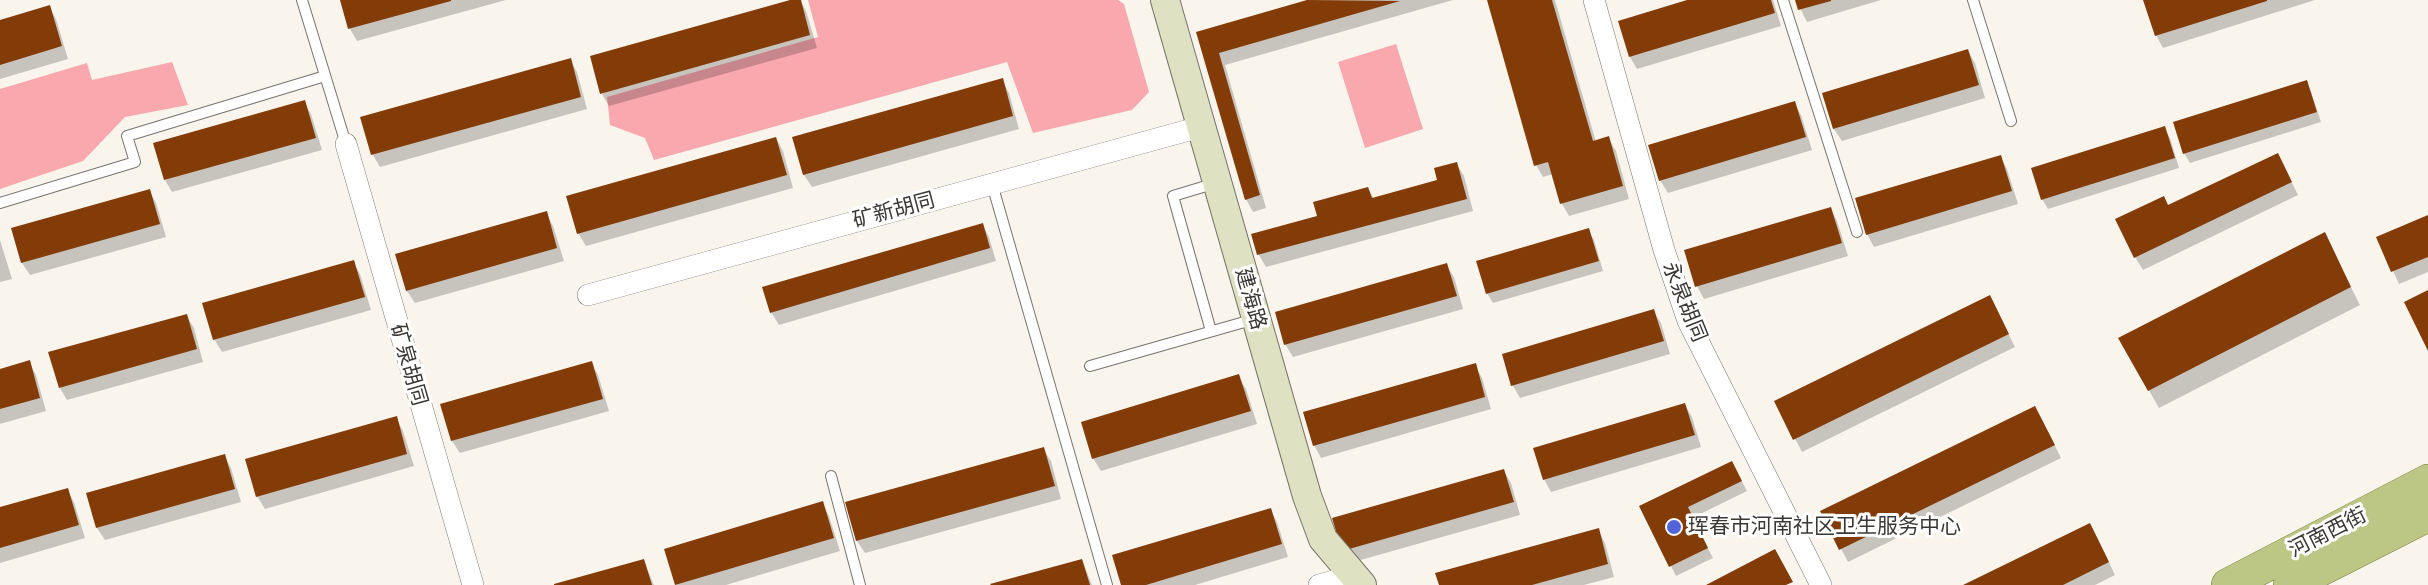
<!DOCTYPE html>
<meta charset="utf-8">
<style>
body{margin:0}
canvas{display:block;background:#f9f5ed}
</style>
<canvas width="2428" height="585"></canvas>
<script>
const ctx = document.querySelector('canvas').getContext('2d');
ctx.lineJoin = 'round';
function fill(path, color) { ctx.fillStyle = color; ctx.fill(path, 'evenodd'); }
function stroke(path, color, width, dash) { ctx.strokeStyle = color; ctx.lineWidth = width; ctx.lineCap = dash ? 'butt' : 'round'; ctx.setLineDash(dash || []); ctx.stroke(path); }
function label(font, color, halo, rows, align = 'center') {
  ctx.font = font + ' "Fira Sans Condensed","Noto Sans SC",sans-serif'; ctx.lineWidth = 6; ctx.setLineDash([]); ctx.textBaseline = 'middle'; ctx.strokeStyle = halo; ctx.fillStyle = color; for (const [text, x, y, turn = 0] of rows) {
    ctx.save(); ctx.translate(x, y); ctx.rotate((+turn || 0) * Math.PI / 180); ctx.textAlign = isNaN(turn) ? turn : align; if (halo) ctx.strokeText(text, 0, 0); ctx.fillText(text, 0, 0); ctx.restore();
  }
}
fill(new Path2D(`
 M 808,0 L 1118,0 L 1124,4 L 1149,92 L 1132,110 L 1033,133 L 1007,62 L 654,160 L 645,138 L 610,125 L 607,97 L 818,37 Z
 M 1396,44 L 1423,129 L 1365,148 L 1338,62 Z
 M 172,62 L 188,105 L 125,117 L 83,161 L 0,189 L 0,89 L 87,63 L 92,80 Z`), '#f9a8ae');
fill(new Path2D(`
 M 342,0 L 506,0 L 357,41 L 350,29 Z
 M 795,0 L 800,0 L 806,11 L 817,48 L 609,106 L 602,94 Z
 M 1312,0 L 1453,0 L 1225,65 L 1266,208 L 1253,212 L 1246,199 L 1198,33 Z
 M 1488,0 L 1555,0 L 1596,142 L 1608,138 L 1616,151 L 1629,199 L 1569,216 L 1562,204 L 1553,174 L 1543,177 L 1536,165 Z
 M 1693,0 L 1773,0 L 1781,26 L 1637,69 L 1630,57 L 1620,22 Z
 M 1796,0 L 1881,0 L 1807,22 Z
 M 2145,0 L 2315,0 L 2163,48 L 2156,35 Z
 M 49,7 L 56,19 L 68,59 L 0,79 L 0,21 Z
 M 1968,51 L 1975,63 L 1985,98 L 1842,141 L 1834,129 L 1824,94 Z
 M 570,60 L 577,72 L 587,109 L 380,167 L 373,155 L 362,118 Z
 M 1002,80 L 1009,93 L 1019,129 L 812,187 L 804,175 L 794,138 Z
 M 2306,82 L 2311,92 L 2321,122 L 2190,163 L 2184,153 Z
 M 304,102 L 311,114 L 322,150 L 172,192 L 165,180 Z
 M 1794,103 L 1801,115 L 1812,150 L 1668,193 L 1660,180 Z
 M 2164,128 L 2170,138 L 2179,168 L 2048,209 L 2042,199 Z
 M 776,138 L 783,151 L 793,188 L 586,246 L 578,233 Z
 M 2000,156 L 2007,169 L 2018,204 L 1874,247 L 1867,234 Z
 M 1456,163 L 1464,176 L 1473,211 L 1266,267 L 1259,255 L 1253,235 L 1319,217 L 1368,188 L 1374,199 L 1439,181 Z
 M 2284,167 L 2298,195 L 2143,270 L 2135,257 L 2168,207 Z
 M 149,190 L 156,203 L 166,237 L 30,275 L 22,263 L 13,229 Z
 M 1830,208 L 1837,221 L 1848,256 L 1704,299 L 1697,286 Z
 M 546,213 L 553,226 L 564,261 L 415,303 L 407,291 L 397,255 Z
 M 2428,217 L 2428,272 L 2399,284 L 2378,238 Z
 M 982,224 L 989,237 L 996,261 L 779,325 L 771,312 Z
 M 1588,230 L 1594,240 L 1603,271 L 1493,303 L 1487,293 Z
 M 2324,234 L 2360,305 L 2159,408 L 2120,339 Z
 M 0,240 L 12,279 L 0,282 Z
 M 353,262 L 360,274 L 371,310 L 222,352 L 214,339 Z
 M 1446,265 L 1454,277 L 1463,309 L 1293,357 L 1285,344 Z
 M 1996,309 L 2015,347 L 1802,452 L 1776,402 Z
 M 1653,311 L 1661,323 L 1670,354 L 1520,398 L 1513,386 L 1504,356 Z
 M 186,315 L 194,328 L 203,362 L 67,400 L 60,388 Z
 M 29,362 L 36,375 L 46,411 L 0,424 L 0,370 Z
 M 591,363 L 598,375 L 609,411 L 460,453 L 452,441 L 442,405 Z
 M 1475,365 L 1482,378 L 1491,409 L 1321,458 L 1314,445 Z
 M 1238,376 L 1246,389 L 1257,424 L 1101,471 L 1093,458 Z
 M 1685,405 L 1692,417 L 1701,447 L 1551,492 L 1544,479 Z
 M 396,418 L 403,431 L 414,466 L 265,509 L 257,496 Z
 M 2042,420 L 2061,458 L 1848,562 L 1822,512 Z
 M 1043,449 L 1051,461 L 1061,499 L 865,553 L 857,541 L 847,504 Z
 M 224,455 L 231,468 L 241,502 L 105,540 L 97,528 Z
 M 1504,471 L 1511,483 L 1520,515 L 1350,563 L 1343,551 Z
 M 1737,472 L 1747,491 L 1692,518 L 1713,558 L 1676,576 L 1641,507 Z
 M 67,490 L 74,502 L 85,538 L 0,563 L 0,509 Z
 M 822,503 L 829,516 L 840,551 L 726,585 L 677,585 L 666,550 Z
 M 1270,509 L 1277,522 L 1288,557 L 1195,585 L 1123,585 Z
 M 1598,530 L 1605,543 L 1614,577 L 1584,585 L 1440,585 Z
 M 2097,537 L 2115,575 L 2095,585 L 1967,585 Z
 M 1082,560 L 1092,585 L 994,585 Z
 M 644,561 L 654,585 L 557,585 Z`), '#0003');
fill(new Path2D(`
 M 340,0 L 451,0 L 451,1 L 348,29 Z
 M 790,0 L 801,0 L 810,35 L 600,94 L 590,56 Z
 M 1307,0 L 1400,1 L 1219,53 L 1260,195 L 1245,200 L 1196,32 Z
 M 1487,0 L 1552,0 L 1593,141 L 1609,136 L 1623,186 L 1560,204 L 1548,162 L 1534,166 Z
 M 1687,0 L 1771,0 L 1775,13 L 1629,57 L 1618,21 Z
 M 1795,0 L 1831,0 L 1831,1 L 1798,10 Z
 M 2143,0 L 2267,0 L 2267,1 L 2155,36 Z
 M 50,5 L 62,46 L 0,65 L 0,20 Z
 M 1968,49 L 1979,85 L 1833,129 L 1822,93 Z
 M 571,58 L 581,97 L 371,155 L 360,117 Z
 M 1003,78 L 1013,116 L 803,175 L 792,137 Z
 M 2307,80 L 2317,112 L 2183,154 L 2173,122 Z
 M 305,100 L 316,138 L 164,180 L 153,143 Z
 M 1795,101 L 1806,137 L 1659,181 L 1648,145 Z
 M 2165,126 L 2175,158 L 2041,200 L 2031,168 Z
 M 776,137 L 787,175 L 577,234 L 566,196 Z
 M 2278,153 L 2292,182 L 2134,258 L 2115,219 L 2164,196 L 2168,205 Z
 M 2001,155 L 2012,191 L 1866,235 L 1855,198 Z
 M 1457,162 L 1467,199 L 1257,255 L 1251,234 L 1317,216 L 1313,202 L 1368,187 L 1372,198 L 1437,180 L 1434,168 Z
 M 150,189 L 160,224 L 21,263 L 11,228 Z
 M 1831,207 L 1842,243 L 1695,287 L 1684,250 Z
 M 547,211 L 557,248 L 406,291 L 395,254 Z
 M 2428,215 L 2428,257 L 2391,272 L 2376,237 Z
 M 983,223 L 990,248 L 770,313 L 762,287 Z
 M 1589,228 L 1599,261 L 1486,294 L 1476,261 Z
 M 2325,232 L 2351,287 L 2148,391 L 2118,338 Z
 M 354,260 L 365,297 L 213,340 L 202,303 Z
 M 1447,263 L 1457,296 L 1284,345 L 1275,312 Z
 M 2428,290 L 2428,351 L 2404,302 Z
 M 1990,295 L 2009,334 L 1793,440 L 1774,401 Z
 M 1654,309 L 1664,341 L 1511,386 L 1502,354 Z
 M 187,314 L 197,349 L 59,388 L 48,352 Z
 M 30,360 L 40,398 L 0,409 L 0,369 Z
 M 592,361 L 603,399 L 451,441 L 440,404 Z
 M 1476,363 L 1485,397 L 1313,446 L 1303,412 Z
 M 1239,374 L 1251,411 L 1092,459 L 1081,422 Z
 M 1685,403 L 1695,435 L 1543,480 L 1533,448 Z
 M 2035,406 L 2055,445 L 1839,550 L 1820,511 Z
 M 397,416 L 407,454 L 256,497 L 245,459 Z
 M 1044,447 L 1055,486 L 856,541 L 845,502 Z
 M 225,454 L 235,489 L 96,528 L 86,493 Z
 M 1732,461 L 1742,481 L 1688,507 L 1708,548 L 1669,567 L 1639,506 Z
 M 1504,469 L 1514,502 L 1342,551 L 1332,518 Z
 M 68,488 L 79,525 L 0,548 L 0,507 Z
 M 823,501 L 834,538 L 675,585 L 664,549 Z
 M 1271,508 L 1282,544 L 1146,585 L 1121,585 L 1112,555 Z
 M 2090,523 L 2109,562 L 2063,585 L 1963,585 Z
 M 1599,528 L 1608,564 L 1532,585 L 1439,585 L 1435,573 Z
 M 1775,549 L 1793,582 L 1786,585 L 1706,585 Z
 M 644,559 L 652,585 L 554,585 L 554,584 Z
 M 1082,559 L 1090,585 L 991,585 L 990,584 Z`), '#833b08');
const lane = new Path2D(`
 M 302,0 L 346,144
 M 1783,0 L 1857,232
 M 1973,0 L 2011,121
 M 992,184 L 1107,585
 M 0,203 L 135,162 L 127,136 L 325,76
 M 1211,331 L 1173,196 L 1216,183
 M 1090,366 L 1255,319
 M 831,476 L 860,585`);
const street = new Path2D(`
 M 1594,0 L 1664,250 L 1688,321 L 1821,585
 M 346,144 L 473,585
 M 588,295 L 1200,127
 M 1319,585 L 1352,576`);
const secondary = new Path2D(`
 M 1165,0 L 1307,496 L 1323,539 L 1362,585`);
const primary = new Path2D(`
 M 2228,585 L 2428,481
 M 2290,585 L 2428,515`);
stroke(lane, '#78746d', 12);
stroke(street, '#78746d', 22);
stroke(secondary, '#78746d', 30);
stroke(primary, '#727c34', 34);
stroke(lane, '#fff', 10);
stroke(street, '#fff', 21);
stroke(secondary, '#dee2c2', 28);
stroke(primary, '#bcc685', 33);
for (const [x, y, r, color] of [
 [1674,527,8,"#5264da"]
]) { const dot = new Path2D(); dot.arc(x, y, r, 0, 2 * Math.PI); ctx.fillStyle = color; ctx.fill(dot); stroke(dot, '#fff', 2); }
label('21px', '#3a3835', '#fff', [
 ["矿新胡同",894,211,-15],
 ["建海路",1250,299,74],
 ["永泉胡同",1684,302,68],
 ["矿泉胡同",408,365,74],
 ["河南西街",2328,533,-27]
]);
label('21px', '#3a3835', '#fff', [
 ["珲春市河南社区卫生服务中心",1688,527]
], 'left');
</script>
